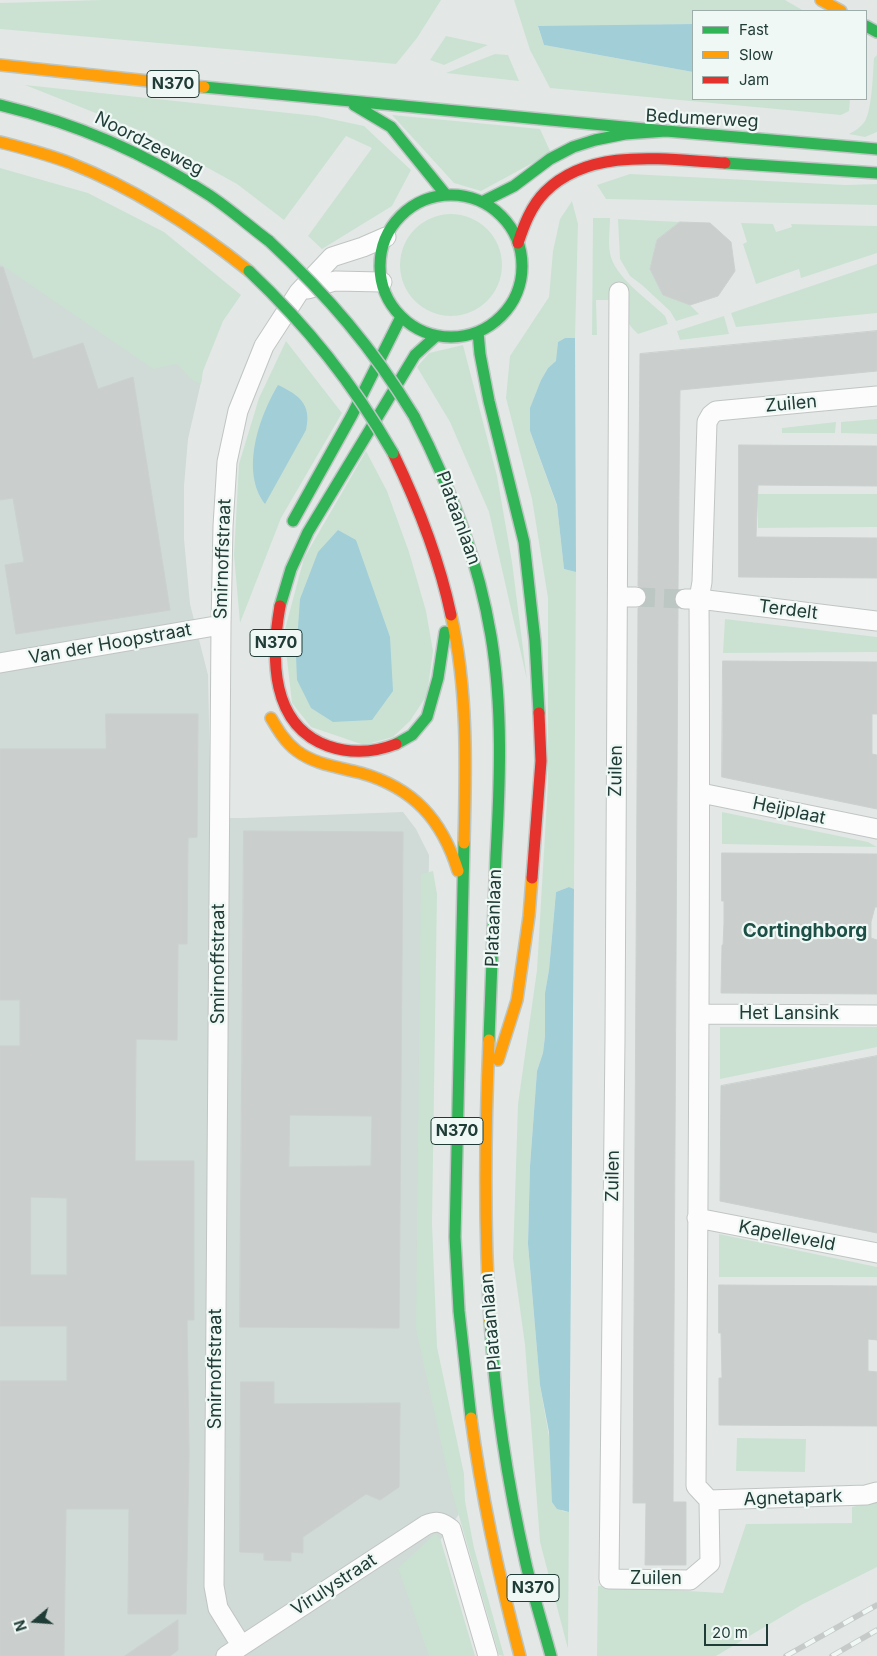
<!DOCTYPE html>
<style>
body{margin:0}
#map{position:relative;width:877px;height:1656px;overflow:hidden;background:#e3e8e6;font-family:Inter,sans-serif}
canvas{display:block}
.legend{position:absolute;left:692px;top:10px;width:175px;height:90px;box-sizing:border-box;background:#f0f8f5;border:1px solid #9dada9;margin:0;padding:6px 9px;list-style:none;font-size:15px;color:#203c36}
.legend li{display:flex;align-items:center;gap:10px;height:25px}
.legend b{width:25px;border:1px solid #9dada9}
.north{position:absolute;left:10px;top:1596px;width:50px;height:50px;-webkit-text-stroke:4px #f0f8f5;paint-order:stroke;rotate:252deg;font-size:14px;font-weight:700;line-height:20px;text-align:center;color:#203c36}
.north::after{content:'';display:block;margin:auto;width:18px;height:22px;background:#203c36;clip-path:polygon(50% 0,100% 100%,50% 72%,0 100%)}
.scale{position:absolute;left:704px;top:1624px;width:64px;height:22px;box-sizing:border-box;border:2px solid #203c36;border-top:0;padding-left:6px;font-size:15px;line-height:18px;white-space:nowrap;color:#203c36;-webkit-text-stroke:4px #f0f8f5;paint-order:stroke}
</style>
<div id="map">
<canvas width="877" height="1656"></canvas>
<ul class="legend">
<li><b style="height:6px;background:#30b455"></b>Fast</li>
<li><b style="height:6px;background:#ff9f0a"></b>Slow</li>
<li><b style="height:6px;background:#e5322d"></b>Jam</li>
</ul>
<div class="north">N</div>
<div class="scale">20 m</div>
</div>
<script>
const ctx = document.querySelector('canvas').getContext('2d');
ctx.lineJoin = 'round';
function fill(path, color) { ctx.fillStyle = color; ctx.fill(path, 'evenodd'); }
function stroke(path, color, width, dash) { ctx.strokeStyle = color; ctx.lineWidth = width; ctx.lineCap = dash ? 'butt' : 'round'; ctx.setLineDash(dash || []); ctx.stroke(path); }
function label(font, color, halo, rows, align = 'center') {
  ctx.font = font + ' Inter,sans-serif'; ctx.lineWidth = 4.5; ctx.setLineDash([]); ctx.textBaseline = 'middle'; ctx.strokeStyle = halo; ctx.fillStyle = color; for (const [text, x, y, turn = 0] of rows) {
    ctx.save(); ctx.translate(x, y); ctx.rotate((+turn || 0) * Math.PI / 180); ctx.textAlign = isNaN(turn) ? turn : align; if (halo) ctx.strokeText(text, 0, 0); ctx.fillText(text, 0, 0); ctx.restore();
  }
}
fill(new Path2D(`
 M 0,251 L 202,378 L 188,439 L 184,486 L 184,539 L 190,604 L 208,675 L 211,818 L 243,818 L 403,812 L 416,829 L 429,855 L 422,1322 L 462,1510 L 436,1546 L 469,1656 L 0,1656 Z`), '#d0dad6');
fill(new Path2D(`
 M 101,0 L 441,0 L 417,38 L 396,64 L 0,29 L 0,3 Z
 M 514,0 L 785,0 L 804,11 L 693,11 L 693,24 L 538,27 L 544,45 L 693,72 L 693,99 L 850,99 L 849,111 L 841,115 L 550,88 L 530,50 Z
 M 446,36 L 488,45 L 444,65 L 430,60 Z
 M 495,54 L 508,55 L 519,81 L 446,73 Z
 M 877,55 L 877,132 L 865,137 L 849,134 C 855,131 861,127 865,121 C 872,109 873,73 874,58 Z
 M 25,85 L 317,116 L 364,126 L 411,170 L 392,206 L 322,249 L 308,236 L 372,148 L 346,136 L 284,220 L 237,184 L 141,131 Z
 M 392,115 L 540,129 L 551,153 L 481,191 L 454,183 Z
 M 0,168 L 88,193 L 164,232 L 241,295 L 223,321 L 203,371 L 201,384 L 192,380 L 177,364 L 153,369 L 0,264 Z
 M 630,174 L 846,185 L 877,184 L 877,205 L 606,199 L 597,185 Z
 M 572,201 L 578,224 L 575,338 L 565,338 L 558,342 L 557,361 L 548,368 L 541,380 L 530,409 L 530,431 L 557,506 L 564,569 L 576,572 L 574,889 L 569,887 L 556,892 L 549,970 L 545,993 L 545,1036 L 543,1053 L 537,1071 L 530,1166 L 528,1244 L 540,1385 L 562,1511 L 569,1512 L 568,1649 L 540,1542 L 525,1345 L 513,1258 L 518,1104 L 537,970 L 548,783 L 548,598 L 532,499 L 506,398 L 510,356 L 549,297 L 553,251 L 560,219 Z
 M400 265a51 51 0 1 1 102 0a51 51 0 1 1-102 0Z
 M 593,218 L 610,218 C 610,229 608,243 610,253 C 614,277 648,299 665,316 L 668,324 L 638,334 L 632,328 L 627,321 L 628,287 L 614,286 L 614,300 L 596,300 L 597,335 L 592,335 Z
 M 618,219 L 680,222 L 657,240 L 650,269 L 663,295 L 690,305 L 699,314 L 676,321 L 670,311 L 642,285 L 630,276 L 620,259 Z
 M 741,223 L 773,224 L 776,232 L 792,227 L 791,224 L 877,226 L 877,253 L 801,278 L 799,269 L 756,284 L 743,244 L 747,242 Z
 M 877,264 L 877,313 L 736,327 L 731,313 Z
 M 724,316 L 729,334 L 680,340 L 677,331 Z
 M 286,341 L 342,413 L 281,518 L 240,623 L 234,555 L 239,464 L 259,398 Z
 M 463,345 L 497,476 L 512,562 L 527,680 L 489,512 L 450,422 L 417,367 L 429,353 Z
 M 877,419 L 877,434 L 841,433 L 841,422 Z
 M 836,422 L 835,433 L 782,433 L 782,428 Z
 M 366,451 L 387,491 L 409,552 L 426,611 L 433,651 L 427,695 L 410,721 L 393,737 L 364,745 L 311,727 L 292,703 L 284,633 L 304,558 Z
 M 758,494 L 877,494 L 877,527 L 758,528 Z
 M 725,619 L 877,637 L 877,652 L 723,653 Z
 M 722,812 L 868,842 L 877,847 L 722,844 Z
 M 433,871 L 437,894 L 432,1223 L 437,1347 L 464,1474 L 465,1501 L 474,1548 L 504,1656 L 499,1655 L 452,1492 L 416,1329 L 421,874 Z
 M 720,1027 L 877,1027 L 877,1047 L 720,1079 Z
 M 719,1234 L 877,1267 L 877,1277 L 719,1277 Z
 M 737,1438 L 806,1439 L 805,1472 L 736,1471 Z
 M 877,1501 L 877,1567 L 803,1604 L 716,1656 L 597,1656 L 598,1586 L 723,1593 L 746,1524 L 852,1523 L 852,1507 Z
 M 435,1534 L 440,1538 L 475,1656 L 429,1656 L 398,1568 Z`), '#cbe2d3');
fill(new Path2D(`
 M 693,24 L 693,72 L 544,45 L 538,26 Z
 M 565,338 L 575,338 L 576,572 L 564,569 L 557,505 L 530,431 L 530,408 L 541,380 L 548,368 L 556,361 L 558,342 Z
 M 278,385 C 299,395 312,404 306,430 L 265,504 C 240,471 259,417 278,385 Z
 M 338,530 L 356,540 L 390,637 L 393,691 L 372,720 L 333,722 L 311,708 L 297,680 L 296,656 L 300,599 L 318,552 Z
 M 569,887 L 574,889 L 569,1512 L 557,1509 L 552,1502 L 549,1432 L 540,1385 L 528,1244 L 530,1166 L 537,1071 L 543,1053 L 545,1036 L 545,993 L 549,970 L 556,892 Z`), '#a2ced8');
const building = new Path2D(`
 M 680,222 L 710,223 L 731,242 L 735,271 L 718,296 L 690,305 L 663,295 L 650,269 L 657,240 Z
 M 0,267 L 3,267 L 33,359 L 83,343 L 98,389 L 133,377 L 170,610 L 16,634 L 5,565 L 24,562 L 13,498 L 0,500 Z
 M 877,331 L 877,371 L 680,390 L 678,590 L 674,599 L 675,604 L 678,608 L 673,1502 L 686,1502 L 686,1565 L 645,1565 L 646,1503 L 633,1503 L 638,608 L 645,603 L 647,597 L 645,591 L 638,586 L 640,354 Z
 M 739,445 L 877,446 L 877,486 L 758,485 L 756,537 L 877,538 L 877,578 L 739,577 Z
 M 723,661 L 877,662 L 877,714 L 872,714 L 872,754 L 877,755 L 877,809 L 722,777 Z
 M 106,714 L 198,714 L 197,837 L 188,838 L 187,944 L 178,944 L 177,1040 L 136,1039 L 135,1161 L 194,1161 L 194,1320 L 187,1320 L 189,1454 L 186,1614 L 128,1614 L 129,1509 L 66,1509 L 64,1656 L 0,1656 L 0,1381 L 67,1381 L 67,1326 L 0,1326 L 0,1046 L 20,1046 L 20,1000 L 0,1000 L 0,749 L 106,749 ZM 31,1197 L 67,1198 L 67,1275 L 31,1275 Z
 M 244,831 L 403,832 L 399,1328 L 240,1327 ZM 290,1115 L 372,1116 L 371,1166 L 289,1167 Z
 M 722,853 L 877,854 L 877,907 L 875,907 L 871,922 L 871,938 L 877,940 L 877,994 L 721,993 L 722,945 L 723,945 L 724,923 L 724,901 L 722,901 Z
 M 877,1056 L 877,1233 L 720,1201 L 721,1086 Z
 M 719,1285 L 877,1286 L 877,1340 L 868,1339 L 868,1371 L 877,1372 L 877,1426 L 719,1425 L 719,1378 L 722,1378 L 721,1333 L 719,1333 Z
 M 241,1382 L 274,1382 L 274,1404 L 400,1403 L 399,1487 L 380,1500 L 366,1494 L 303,1537 L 303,1553 L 291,1552 L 291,1561 L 264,1560 L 264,1553 L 240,1552 Z
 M 178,1620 L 178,1650 L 170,1656 L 125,1656 Z`);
fill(building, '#cacfcd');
stroke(building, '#cbd1cf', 1);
stroke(new Path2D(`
 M 636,597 L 685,599`), '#bcc6c3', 19, [19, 9]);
const street = new Path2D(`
 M 308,289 L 335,281 L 382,282
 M 619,292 L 615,1039 L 609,1579 L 690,1580 L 710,1563 L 709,1500 L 696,1486 C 698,1190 701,895 699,599 L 702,582 L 707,422 L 711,415 L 716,411 L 877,396
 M 618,597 L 636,597
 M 685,599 L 699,599 L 877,621
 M 0,663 L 221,625
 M 701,793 L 877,829
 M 700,1014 L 877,1015
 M 697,1218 L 877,1253
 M 709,1500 L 866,1495 L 877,1492
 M 241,1645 L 218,1608 L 214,1586 L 221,625 L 223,526 L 227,462 L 238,411 L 264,346 L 299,292 L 332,257 L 363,247 L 386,237
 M 226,1656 L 426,1525 C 437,1520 442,1522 451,1529 L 488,1656`);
const fast = new Path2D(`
 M 866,26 L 877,32
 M 204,87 L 666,131
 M 0,105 C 75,123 144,152 209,195 C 230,209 249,226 269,241
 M 354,105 L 391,127 L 446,195
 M 725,163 L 877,173
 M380 266a71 71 0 1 1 142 0a71 71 0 1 1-142 0Z
 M 482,202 L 514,186 L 550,159 L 573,147 L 595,140 L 625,134 L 666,131 L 877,149
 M 478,332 L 480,354 L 489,401 L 524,542 L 535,641 L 539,713
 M 414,416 C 450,486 478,558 491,636 C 503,708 500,782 496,855 C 494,916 491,978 489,1040
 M 293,521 L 352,415 L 401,317
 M 280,606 L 291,569 L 308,532 L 415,355 L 436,336
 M 396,744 L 412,735 L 427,717 L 438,678 L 445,632
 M 464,843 L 455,1237 L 459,1311 L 471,1418
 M 490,1321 C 495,1402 508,1485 526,1564 C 533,1595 543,1626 551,1656`);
const slow = new Path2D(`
 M 821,0 L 841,11
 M 0,65 L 204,87
 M 0,142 C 23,148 47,154 70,163 C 136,189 194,227 249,271
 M 451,615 C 468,689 466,767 464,843
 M 271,718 C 278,730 285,742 297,751 C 316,765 339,767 361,773 C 414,788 442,820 458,871
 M 489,1040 C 485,1133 484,1227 490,1321
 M 498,1060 L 517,1000 L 529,916 L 532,878
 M 471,1418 C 482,1499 499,1577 520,1656`);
const jam = new Path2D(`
 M 518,243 C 524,225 531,206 545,192 C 591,146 667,160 725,163
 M 393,453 C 418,505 439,558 451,615
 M 280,606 C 271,657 270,725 328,746 C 351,754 373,753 396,744
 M 532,878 L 541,761 L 539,713`);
stroke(street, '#c0c5c3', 21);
stroke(fast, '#bec6c3', 14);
stroke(slow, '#bec6c3', 14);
stroke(jam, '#bec6c3', 14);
stroke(street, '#fbfcfb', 19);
stroke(fast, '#30b455', 11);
stroke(slow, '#ff9f0a', 11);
stroke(jam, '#e5322d', 11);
const rail = new Path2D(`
 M 786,1656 L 877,1605
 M 832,1656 L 877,1630`);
stroke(rail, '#c6cac9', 5.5);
stroke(rail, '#f0f8f5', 4, [11]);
const fastBridge = new Path2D(`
 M 269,241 C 328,296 372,347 414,416
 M 249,271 C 308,327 352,382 393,453`);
stroke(fastBridge, '#bbc5c3', 14, []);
stroke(fastBridge, '#30b455', 11);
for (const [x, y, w] of [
 [173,84,52],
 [276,643,52],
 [457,1131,52],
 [533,1588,52]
]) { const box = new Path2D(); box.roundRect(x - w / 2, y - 13.5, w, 27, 4); ctx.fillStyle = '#f0f8f5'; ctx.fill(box); stroke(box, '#203c36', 1); }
label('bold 16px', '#203c36', null, [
 ["N370",173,84],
 ["N370",276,643],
 ["N370",457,1131],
 ["N370",533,1588]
]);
label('18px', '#203c36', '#f0f8f5', [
 ["Bedumerweg",702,119,3],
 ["Noordzeeweg",149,144,27],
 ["Zuilen",791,404,-5],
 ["Plataanlaan",458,518,70],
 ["Smirnoffstraat",223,559,-88],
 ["Terdelt",788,610,7],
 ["Van der Hoopstraat",110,644,-10],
 ["Zuilen",616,771,-89],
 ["Heijplaat",789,811,12],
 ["Plataanlaan",494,918,-88],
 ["Smirnoffstraat",219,964,-90],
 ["Het Lansink",789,1014],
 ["Zuilen",613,1176,-89],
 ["Kapelleveld",787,1236,11],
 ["Plataanlaan",491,1322,-95],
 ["Smirnoffstraat",216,1369,-90],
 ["Agnetapark",793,1498,-2],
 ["Zuilen",656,1579],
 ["Virulystraat",334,1585,-33]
]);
label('bold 19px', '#1c4f45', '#f0f8f5', [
 ["Cortinghborg",805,931]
]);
</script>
